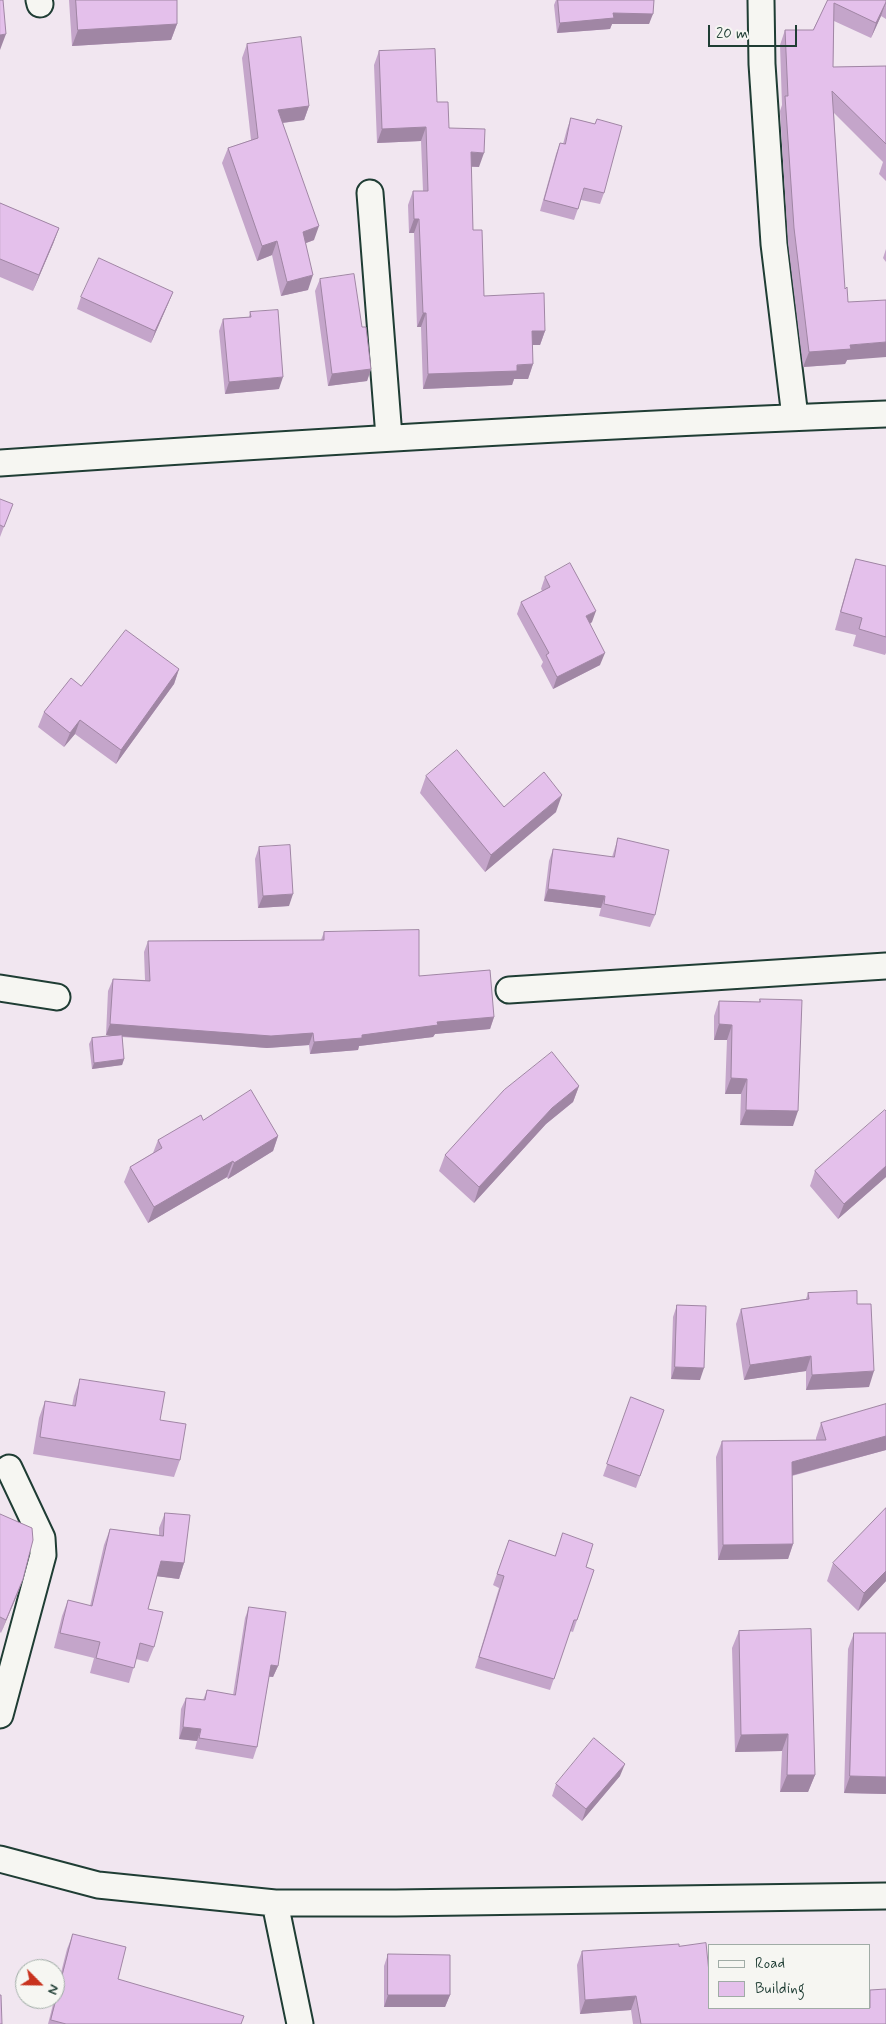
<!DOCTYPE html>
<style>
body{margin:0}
#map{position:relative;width:886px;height:2024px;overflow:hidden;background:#f1e6f0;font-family:Mynerve,sans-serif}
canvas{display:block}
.legend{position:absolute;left:708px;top:1944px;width:162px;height:65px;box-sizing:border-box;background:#f6f6f2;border:1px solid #a0aca6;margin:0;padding:6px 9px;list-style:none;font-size:15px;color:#1f3d34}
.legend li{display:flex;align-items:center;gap:10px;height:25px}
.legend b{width:25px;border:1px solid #a0aca6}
.north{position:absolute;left:15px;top:1959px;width:50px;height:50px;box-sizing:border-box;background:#f6f6f2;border:1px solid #a0aca6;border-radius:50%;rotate:113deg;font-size:14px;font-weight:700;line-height:20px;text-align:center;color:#1f3d34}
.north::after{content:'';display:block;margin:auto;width:18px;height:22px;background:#c8321e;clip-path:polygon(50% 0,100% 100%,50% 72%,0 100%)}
.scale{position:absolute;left:708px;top:25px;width:89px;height:22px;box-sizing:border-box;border:2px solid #1f3d34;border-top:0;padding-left:6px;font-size:15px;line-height:18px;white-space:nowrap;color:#1f3d34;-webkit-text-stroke:4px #f6f6f2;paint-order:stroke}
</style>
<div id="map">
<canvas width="886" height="2024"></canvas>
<ul class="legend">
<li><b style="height:6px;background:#f6f6f2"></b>Road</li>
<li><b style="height:14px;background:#e4c0eb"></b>Building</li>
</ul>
<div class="north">N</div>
<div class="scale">20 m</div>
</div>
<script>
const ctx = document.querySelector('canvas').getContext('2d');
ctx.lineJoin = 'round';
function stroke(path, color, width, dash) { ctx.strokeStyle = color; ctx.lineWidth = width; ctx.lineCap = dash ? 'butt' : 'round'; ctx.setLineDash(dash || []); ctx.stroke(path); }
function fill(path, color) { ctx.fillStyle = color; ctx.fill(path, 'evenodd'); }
const street = new Path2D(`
 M 39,0 L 40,4
 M 761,0 L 762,64 L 774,244 L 795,417
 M 370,193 L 389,437
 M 0,463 C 295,443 590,425 886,414
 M 0,988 L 57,997
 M 509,990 L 886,966
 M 0,1715 L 43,1555 L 42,1538 L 9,1468
 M 0,1859 L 98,1885 L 275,1903 L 396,1903 L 886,1896
 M 275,1903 L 300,2024`);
stroke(street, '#1f3d34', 29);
stroke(street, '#f6f6f2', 25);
fill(new Path2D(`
 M 69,0 L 177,0 L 177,24 L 171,40 L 72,46 Z
 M 556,0 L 654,0 L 649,24 L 612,24 L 610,29 L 557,33 L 554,5 Z
 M 828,0 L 886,0 L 886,19 L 881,16 L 871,38 L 834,21 L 833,67 L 886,66 L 886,181 L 879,174 L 883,162 L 834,113 L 847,360 L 845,364 L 803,367 L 788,243 L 780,111 L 782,105 L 780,45 L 785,30 L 813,30 Z
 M 247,44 L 309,106 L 304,120 L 283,123 L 314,240 L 306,243 L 308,290 L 281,296 L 272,255 L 257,261 L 222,163 L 228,148 L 251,140 L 242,58 Z
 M 379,51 L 437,102 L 449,128 L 479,167 L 471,167 L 473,230 L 484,296 L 545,331 L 540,345 L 532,345 L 533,364 L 528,379 L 514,379 L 512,385 L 423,389 L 421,327 L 417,327 L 414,233 L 409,233 L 408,205 L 413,191 L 423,191 L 421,141 L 377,143 L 374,65 Z
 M 571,118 L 595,124 L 597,119 L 604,193 L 600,204 L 581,200 L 574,220 L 540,211 L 556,154 L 560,143 L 563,144 L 567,129 Z
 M 0,203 L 59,228 L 53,244 L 33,291 L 0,277 Z
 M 886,249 L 886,262 L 883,258 Z
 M 320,279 L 362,327 L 371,369 L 367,381 L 328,386 L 315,291 Z
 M 173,292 L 168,304 L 151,343 L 77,309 L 81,297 Z
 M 250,312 L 279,389 L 225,394 L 219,331 L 223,319 L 249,317 Z
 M 0,499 L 8,516 L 0,537 Z
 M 856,559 L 886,566 L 886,653 L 885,655 L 853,646 L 856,635 L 835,630 L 850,576 Z
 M 545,577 L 592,622 L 590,624 L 600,665 L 553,689 L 541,666 L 543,662 L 517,614 L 521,602 L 542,591 L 541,589 Z
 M 179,669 L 174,684 L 116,764 L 75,734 L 64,747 L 38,727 L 44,712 L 81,686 Z
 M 426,776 L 504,807 L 556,812 L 485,872 L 420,793 Z
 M 618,838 L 655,915 L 650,927 L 599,916 L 601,908 L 544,901 L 549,861 L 553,849 L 612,857 Z
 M 259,847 L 289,906 L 258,908 L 255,859 Z
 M 324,932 L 419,976 L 494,1017 L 490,1029 L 435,1034 L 433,1037 L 359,1046 L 358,1050 L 310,1054 L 309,1045 L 267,1048 L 122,1037 L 124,1059 L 122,1065 L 92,1069 L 89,1044 L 92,1038 L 110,1036 L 106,1035 L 108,991 L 113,979 L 145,980 L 144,952 L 148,941 L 321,940 Z
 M 760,999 L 793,1126 L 740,1125 L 741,1094 L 725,1094 L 727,1040 L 714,1040 L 714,1016 L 719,1001 L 759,1002 Z
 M 579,1086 L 573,1102 L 546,1124 L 474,1203 L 439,1171 L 445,1155 Z
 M 886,1111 L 886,1177 L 838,1219 L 810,1186 L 815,1171 Z
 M 203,1120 L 278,1136 L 273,1151 L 228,1179 L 227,1177 L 148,1223 L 124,1182 L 130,1167 L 153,1153 L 158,1140 Z
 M 808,1293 L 857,1304 L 869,1387 L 806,1390 L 806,1371 L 744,1380 L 736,1324 L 741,1309 L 806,1299 Z
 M 677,1305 L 700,1380 L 671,1379 L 673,1317 Z
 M 80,1379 L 160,1420 L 180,1460 L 174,1477 L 33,1454 L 39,1418 L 45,1401 L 72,1406 L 74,1396 Z
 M 631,1397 L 664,1410 L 636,1488 L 603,1476 Z
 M 886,1404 L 886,1450 L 792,1476 L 793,1544 L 788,1559 L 718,1560 L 716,1457 L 722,1441 L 816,1440 L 816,1438 L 821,1423 Z
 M 886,1508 L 886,1581 L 858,1611 L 827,1581 L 833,1563 Z
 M 165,1513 L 184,1563 L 179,1579 L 157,1576 L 148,1609 L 154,1647 L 148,1662 L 136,1659 L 129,1683 L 90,1673 L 94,1658 L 54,1648 L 62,1616 L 68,1600 L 90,1606 L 104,1545 L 110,1529 L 159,1535 L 159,1528 Z
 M 0,1514 L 23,1579 L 1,1633 L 0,1632 Z
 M 563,1533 L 586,1567 L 594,1570 L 573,1632 L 570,1631 L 550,1690 L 475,1668 L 499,1588 L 493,1585 L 509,1540 L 555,1556 Z
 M 249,1607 L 278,1666 L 273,1677 L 269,1677 L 257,1747 L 253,1759 L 195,1749 L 197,1741 L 179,1739 L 181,1709 L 186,1698 L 203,1700 L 207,1690 L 233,1695 L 245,1618 Z
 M 739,1631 L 815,1775 L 808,1792 L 780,1792 L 782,1751 L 735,1752 L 732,1648 Z
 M 854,1633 L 886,1633 L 886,1794 L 844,1793 L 848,1649 Z
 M 620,1776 L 582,1821 L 552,1796 L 556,1784 Z
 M 73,1934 L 118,1979 L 241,2024 L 48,2024 L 67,1949 Z
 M 679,1946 L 710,2008 L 886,2024 L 633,2024 L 631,2010 L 580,2014 L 577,1965 L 582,1951 Z
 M 388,1954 L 450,1995 L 445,2007 L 384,2007 L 384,1966 Z`), '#c4a5ca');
fill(new Path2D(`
 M 886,2 L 881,16 L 871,38 L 876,23 Z
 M 613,13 L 653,14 L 649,24 L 612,24 L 610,29 L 557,33 L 560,23 Z
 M 177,24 L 171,40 L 72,46 L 78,30 Z
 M 6,34 L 0,50 L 0,35 Z
 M 309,106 L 304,120 L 273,124 L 278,110 Z
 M 426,127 L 421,141 L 377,143 L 382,129 Z
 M 471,152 L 484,153 L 479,167 L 465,166 Z
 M 414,219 L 419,219 L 414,233 L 409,233 Z
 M 319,226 L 314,240 L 298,246 L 303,232 Z
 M 59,228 L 53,244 L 33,291 L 39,275 Z
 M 277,241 L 272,255 L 257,261 L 262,246 Z
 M 313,275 L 308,290 L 281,296 L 287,282 Z
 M 173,292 L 168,304 L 151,343 L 155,331 Z
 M 423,313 L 426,313 L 421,327 L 417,327 Z
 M 532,331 L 545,331 L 540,345 L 526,345 Z
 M 886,342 L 886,357 L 847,360 L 845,364 L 803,367 L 809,352 L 850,345 Z
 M 533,364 L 528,379 L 514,379 L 512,385 L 423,389 L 428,374 Z
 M 371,369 L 367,381 L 328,386 L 332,374 Z
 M 283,377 L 279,389 L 225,394 L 229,382 Z
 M 596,611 L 592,622 L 582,628 L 586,616 Z
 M 605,653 L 600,665 L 553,689 L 557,677 Z
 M 179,669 L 174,684 L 116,764 L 121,750 Z
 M 80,720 L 75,734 L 64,747 L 70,733 Z
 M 562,795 L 556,812 L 485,872 L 491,855 Z
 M 548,889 L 605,896 L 601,908 L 544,901 Z
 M 293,894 L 289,906 L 258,908 L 263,896 Z
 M 494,1017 L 490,1029 L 435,1034 L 433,1037 L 359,1046 L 358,1050 L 310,1054 L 314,1042 L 437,1022 Z
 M 110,1024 L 313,1033 L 309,1045 L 267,1048 L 106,1035 Z
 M 719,1024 L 732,1025 L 727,1040 L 714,1040 Z
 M 124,1059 L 122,1065 L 92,1069 L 94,1063 Z
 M 731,1078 L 747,1079 L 741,1094 L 725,1094 Z
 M 579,1086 L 573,1102 L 546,1124 L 474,1203 L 479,1187 L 552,1108 Z
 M 746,1110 L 798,1111 L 793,1126 L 740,1125 Z
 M 278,1136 L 273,1151 L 228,1179 L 234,1163 Z
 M 233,1161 L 227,1177 L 148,1223 L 154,1207 Z
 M 886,1166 L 886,1177 L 838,1219 L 844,1204 Z
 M 811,1356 L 806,1371 L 744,1380 L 750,1365 Z
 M 675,1367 L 704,1368 L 700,1380 L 671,1379 Z
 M 874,1371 L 869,1387 L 806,1390 L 812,1375 Z
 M 886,1436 L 886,1450 L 786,1477 L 792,1462 Z
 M 793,1544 L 788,1559 L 718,1560 L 723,1545 Z
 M 161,1561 L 184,1563 L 179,1579 L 155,1576 Z
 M 886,1571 L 886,1581 L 858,1611 L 864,1593 Z
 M 23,1579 L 18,1593 L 1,1633 L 6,1620 Z
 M 271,1665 L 278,1666 L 273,1677 L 267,1676 Z
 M 183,1727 L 201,1729 L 197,1741 L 179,1739 Z
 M 788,1734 L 782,1751 L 735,1752 L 741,1735 Z
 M 625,1764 L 620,1776 L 582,1821 L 586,1809 Z
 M 787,1775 L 815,1775 L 808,1792 L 780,1792 Z
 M 850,1776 L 886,1777 L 886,1794 L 844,1793 Z
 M 388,1995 L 450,1995 L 445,2007 L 384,2007 Z
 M 636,1996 L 631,2010 L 580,2014 L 585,2000 Z`), '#a086a4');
const building = new Path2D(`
 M 0,0 L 3,0 L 6,34 L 0,35 Z
 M 76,0 L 177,0 L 177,24 L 78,30 Z
 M 558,0 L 654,0 L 653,14 L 613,13 L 614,18 L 560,23 Z
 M 828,0 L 886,0 L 886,2 L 876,23 L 834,3 L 833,67 L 886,66 L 886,144 L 832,91 L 845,289 L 847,287 L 848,302 L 886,300 L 886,342 L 850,345 L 851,349 L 809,352 L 794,228 L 785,96 L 788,96 L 785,30 L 813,30 Z
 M 301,37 L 309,106 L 278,110 L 319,226 L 303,232 L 313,275 L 287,282 L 277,241 L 262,246 L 228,148 L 258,138 L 247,44 Z
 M 435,49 L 437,102 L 448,102 L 449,128 L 485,129 L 484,153 L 471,152 L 473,230 L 482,230 L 484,296 L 544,293 L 545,331 L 532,331 L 533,364 L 517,365 L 517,371 L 428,374 L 426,313 L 423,313 L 419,219 L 414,219 L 413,191 L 428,191 L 426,127 L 382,129 L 379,51 Z
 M 571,118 L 595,124 L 597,119 L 622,126 L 604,193 L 584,188 L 578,209 L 544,200 L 560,143 L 565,144 Z
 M 0,203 L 59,228 L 39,275 L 0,259 Z
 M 99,258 L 173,292 L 155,331 L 81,297 Z
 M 354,274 L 362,327 L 366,327 L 371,369 L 332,374 L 320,279 Z
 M 278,310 L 283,377 L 229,382 L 223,319 L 251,317 L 250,312 Z
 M 0,499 L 13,504 L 4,527 L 0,525 Z
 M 856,559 L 886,566 L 886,637 L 859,629 L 862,618 L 841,612 Z
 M 570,563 L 596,611 L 586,616 L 605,653 L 557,677 L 546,655 L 549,653 L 521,602 L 550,587 L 545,577 Z
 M 126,630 L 179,669 L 121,750 L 80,720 L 70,733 L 44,712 L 71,678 L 81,686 Z
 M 457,750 L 504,807 L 544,772 L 562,795 L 491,855 L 426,776 Z
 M 618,838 L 669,850 L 655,915 L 604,904 L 605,896 L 548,889 L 553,849 L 614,857 Z
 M 290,845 L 293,894 L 263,896 L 259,847 Z
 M 419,930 L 419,976 L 490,970 L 494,1017 L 437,1022 L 438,1025 L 362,1035 L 362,1038 L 314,1042 L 313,1033 L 271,1036 L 110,1024 L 113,979 L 150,981 L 148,941 L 324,940 L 324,932 Z
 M 760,999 L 802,1000 L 798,1111 L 746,1110 L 747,1079 L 731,1078 L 732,1025 L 719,1024 L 719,1001 L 760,1002 Z
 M 122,1035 L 124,1059 L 94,1063 L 92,1038 Z
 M 552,1052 L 579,1086 L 552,1108 L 479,1187 L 445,1155 L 504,1090 Z
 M 251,1090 L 278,1136 L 234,1163 L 233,1161 L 154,1207 L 130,1167 L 162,1148 L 158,1140 L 201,1115 L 203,1120 Z
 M 885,1110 L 886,1111 L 886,1166 L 844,1204 L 815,1171 Z
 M 857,1291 L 857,1304 L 871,1304 L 874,1371 L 812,1375 L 811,1356 L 750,1365 L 741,1309 L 809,1299 L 808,1293 Z
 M 677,1305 L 706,1306 L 704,1368 L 675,1367 Z
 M 80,1379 L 165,1392 L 160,1420 L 186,1424 L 180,1460 L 40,1437 L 45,1401 L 75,1406 Z
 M 631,1397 L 664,1410 L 640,1476 L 607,1464 Z
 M 886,1404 L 886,1436 L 792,1462 L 793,1544 L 723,1545 L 722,1441 L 826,1440 L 821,1423 Z
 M 886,1508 L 886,1571 L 864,1593 L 833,1563 Z
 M 165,1513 L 190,1515 L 184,1563 L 161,1561 L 148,1609 L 163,1612 L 154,1647 L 140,1643 L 134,1668 L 96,1658 L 100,1642 L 60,1633 L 68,1600 L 92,1606 L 110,1529 L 163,1536 Z
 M 0,1514 L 32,1528 L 33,1540 L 23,1579 L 6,1620 L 0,1617 Z
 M 563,1533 L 593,1544 L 586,1567 L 594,1570 L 577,1620 L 574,1620 L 554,1679 L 479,1657 L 504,1576 L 497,1574 L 509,1540 L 555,1556 Z
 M 249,1607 L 286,1612 L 278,1666 L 271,1665 L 257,1747 L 199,1738 L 201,1729 L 183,1727 L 186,1698 L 205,1700 L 207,1690 L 235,1695 Z
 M 811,1629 L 815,1775 L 787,1775 L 788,1734 L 741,1735 L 739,1631 Z
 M 854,1633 L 886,1633 L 886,1777 L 850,1776 Z
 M 594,1738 L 625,1764 L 586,1809 L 556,1784 Z
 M 73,1934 L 126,1947 L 118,1979 L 244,2016 L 241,2024 L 66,2024 L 51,2020 Z
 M 706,1943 L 710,1982 L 710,2008 L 870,2008 L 870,1990 L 886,1989 L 886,2024 L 641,2024 L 636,1996 L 585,2000 L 582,1951 L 679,1944 L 679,1946 Z
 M 388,1954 L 450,1955 L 450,1995 L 388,1995 Z
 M 0,1995 L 1,1995 L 2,2024 L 0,2024 Z`);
fill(building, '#e4c0eb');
stroke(building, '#a086a4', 1);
</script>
